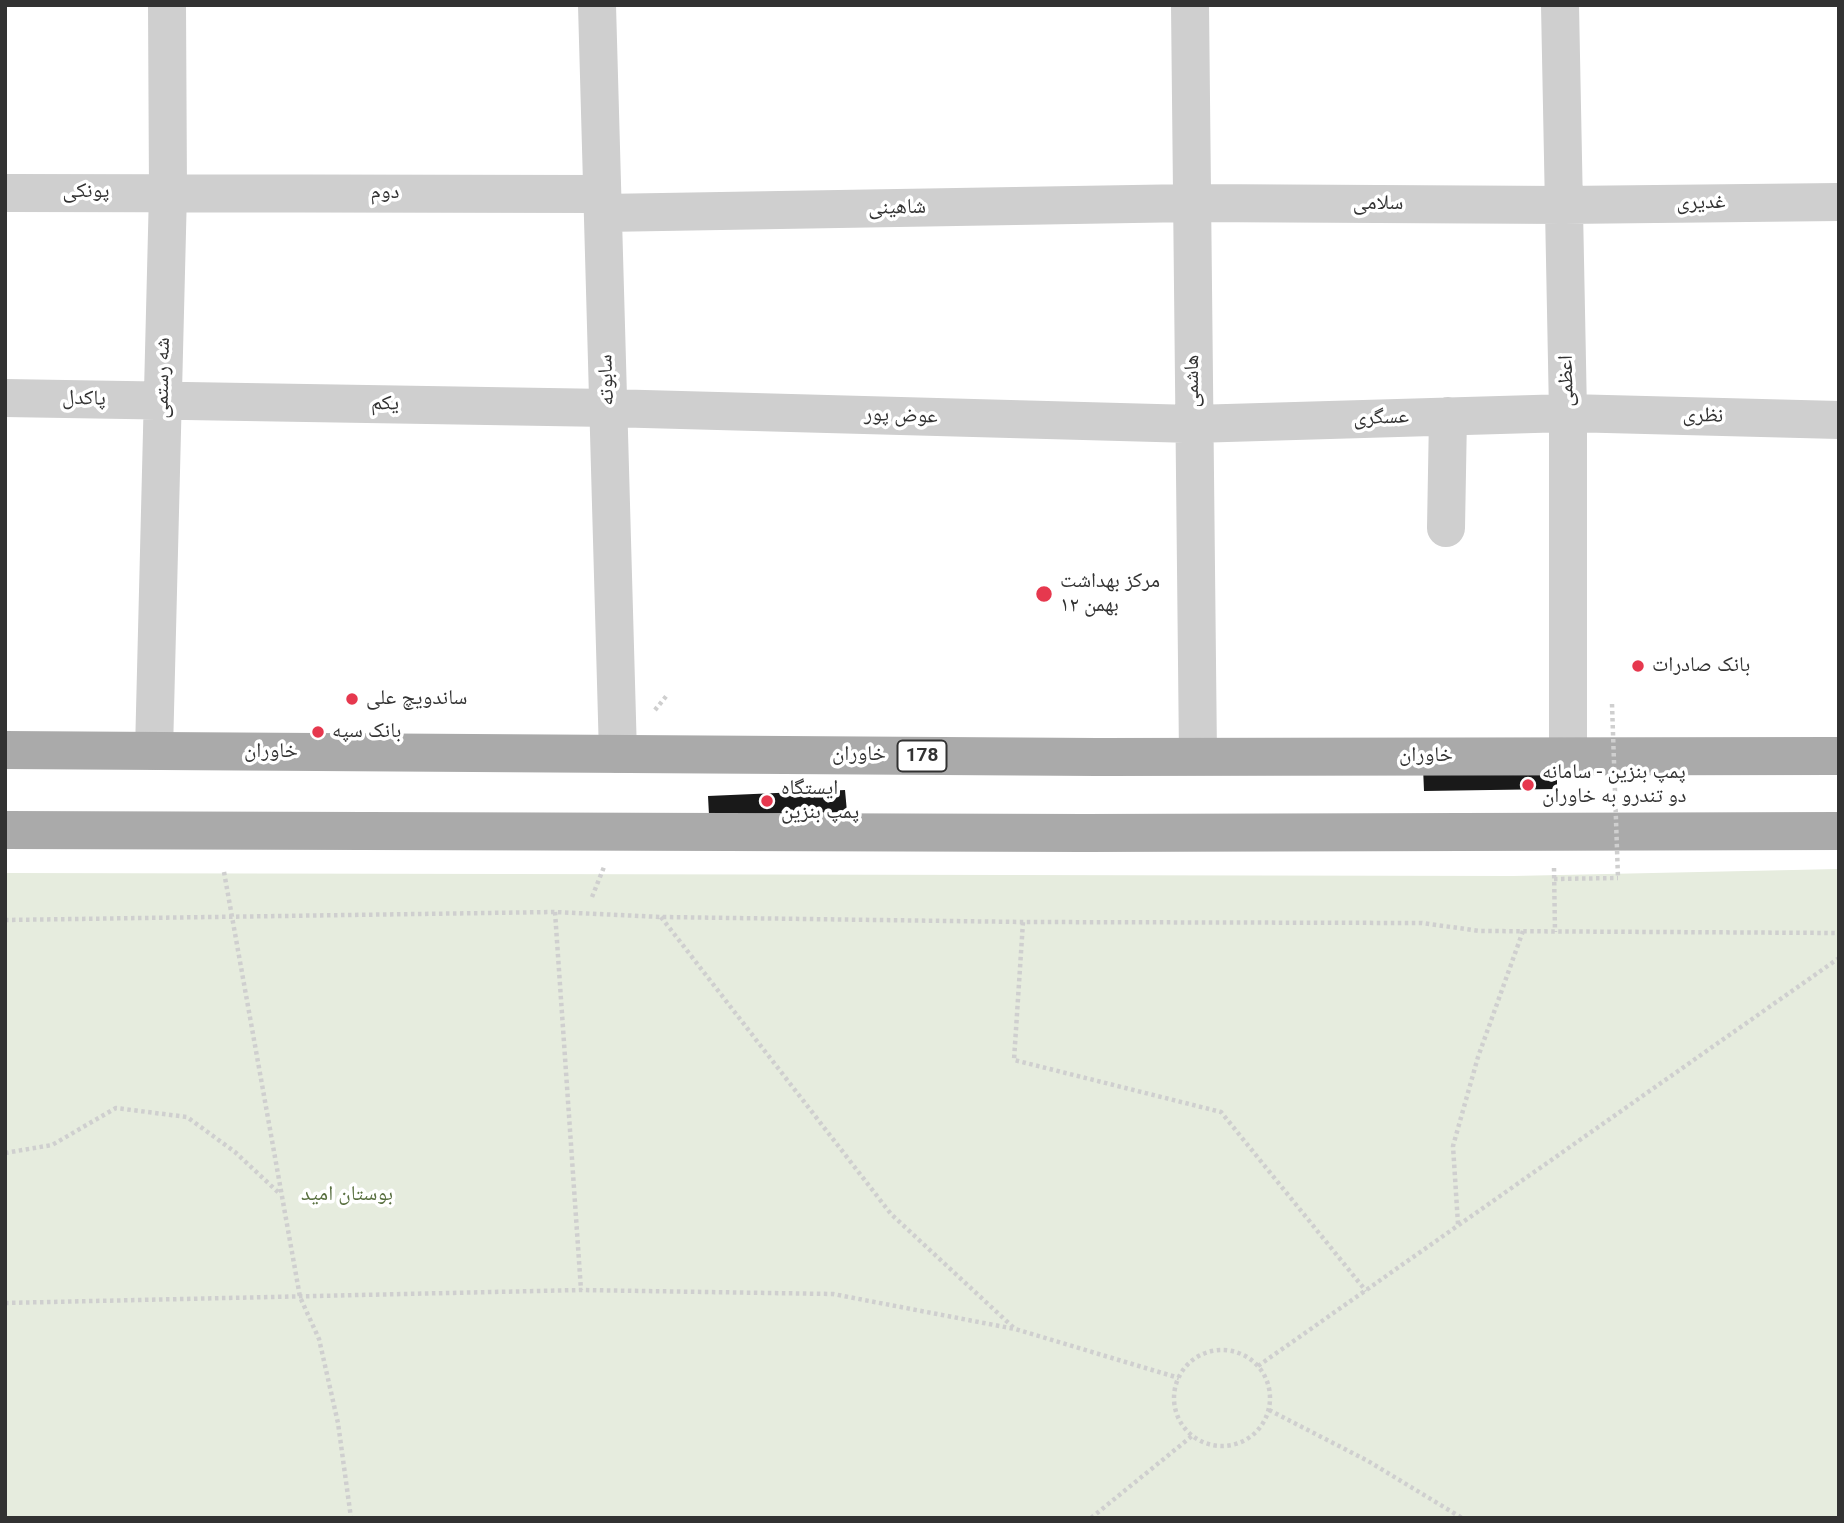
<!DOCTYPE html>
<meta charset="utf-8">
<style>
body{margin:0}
#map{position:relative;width:1844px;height:1523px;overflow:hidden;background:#fff;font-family:Roboto,sans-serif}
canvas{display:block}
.frame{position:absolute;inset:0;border:7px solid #323232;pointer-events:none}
</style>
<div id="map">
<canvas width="1844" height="1523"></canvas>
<div class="frame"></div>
</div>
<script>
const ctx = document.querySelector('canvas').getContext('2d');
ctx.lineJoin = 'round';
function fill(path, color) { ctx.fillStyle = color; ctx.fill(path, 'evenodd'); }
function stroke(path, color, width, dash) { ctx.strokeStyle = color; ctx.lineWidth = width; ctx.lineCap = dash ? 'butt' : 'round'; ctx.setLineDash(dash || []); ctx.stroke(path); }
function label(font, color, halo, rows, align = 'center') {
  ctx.font = font + ' Roboto,"Noto Naskh Arabic",sans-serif'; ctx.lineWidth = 7; ctx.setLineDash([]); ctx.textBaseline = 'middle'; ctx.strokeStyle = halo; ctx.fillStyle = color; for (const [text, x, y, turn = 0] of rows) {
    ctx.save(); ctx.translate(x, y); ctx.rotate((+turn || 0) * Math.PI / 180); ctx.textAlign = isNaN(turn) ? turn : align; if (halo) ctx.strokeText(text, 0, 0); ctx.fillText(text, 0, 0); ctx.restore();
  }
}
fill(new Path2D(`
 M 1839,869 L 1839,1518 L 5,1518 L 5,873 L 1513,876 Z`), '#e6ecde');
fill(new Path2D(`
 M 1423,767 L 1557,772 L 1557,789 L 1424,791 Z
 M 845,790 L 847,812 L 709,815 L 708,796 Z`), '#191919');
stroke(new Path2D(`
 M 655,710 L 668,694
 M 1554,868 L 1555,932
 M 224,872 L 300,1297 L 319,1339 L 338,1423 L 351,1518
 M 1554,879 L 1618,878
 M 592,897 L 604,867
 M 555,912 L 581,1290
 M 661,917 L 891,1214 L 1015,1329
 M 5,920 L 555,912 L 661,917 L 1023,922 L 1422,923 L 1480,931 L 1839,933
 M 1023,922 L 1014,1060 L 1221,1112 L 1366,1291
 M 5,1153 L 52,1145 L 116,1108 L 187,1117 L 235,1152 L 280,1194
 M 1458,1224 L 1453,1146 L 1478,1057 L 1523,931
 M 5,1303 L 581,1290 L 833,1294 L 1015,1329 L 1179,1378
 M1174 1398a48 48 0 1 1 96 0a48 48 0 1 1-96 0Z
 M 1258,1366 L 1839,958
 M 1269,1410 L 1368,1461 L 1462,1518
 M 1091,1518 L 1192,1436`), '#cfcfcf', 4.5, [3.5, 3.5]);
stroke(new Path2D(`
 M 597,5 L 618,754
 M 1190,5 L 1198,756
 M 1560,5 L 1568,413 L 1568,756
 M 5,193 L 602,194
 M 603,213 L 1192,203 L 1564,205 L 1839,202
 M 5,398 L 608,408 L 1193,424 L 1568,413 L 1839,420
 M 1446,528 L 1448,416
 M 154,751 L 168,192 L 167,5`), '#cfcfcf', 38);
stroke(new Path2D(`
 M 5,750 L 1097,757 L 1839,756
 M 5,830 L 1085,833 L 1839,831`), '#aaa', 38);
stroke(new Path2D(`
 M 1612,704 L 1618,878`), '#cfcfcf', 4.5, [3.5, 3.5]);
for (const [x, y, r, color] of [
 [1044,594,9,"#e6384e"],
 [1638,666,7,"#e6384e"],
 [352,699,7,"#e6384e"],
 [318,732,7,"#e6384e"],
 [1528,785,7,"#e6384e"],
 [767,801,7,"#e6384e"]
]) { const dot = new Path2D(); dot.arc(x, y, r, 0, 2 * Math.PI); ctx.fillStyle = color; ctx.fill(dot); stroke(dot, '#fff', 2.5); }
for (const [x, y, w] of [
 [922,756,49]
]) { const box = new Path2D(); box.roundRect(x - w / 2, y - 15.5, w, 31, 5); ctx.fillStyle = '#fff'; ctx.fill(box); stroke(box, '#323232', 2); }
label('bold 19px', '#323232', null, [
 ["178",922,756]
]);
label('21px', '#323232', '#fff', [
 ["پونکی",86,192],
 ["دوم",385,193],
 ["غدیری",1701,203,-1],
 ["سلامی",1378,204],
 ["شاهینی",897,208,-1],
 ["شه رستمی",163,378,-89],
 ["سابوته",607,380,-92],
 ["هاشمی",1193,381,-90],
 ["اعظمی",1567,381,-91],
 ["پاکدل",84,399,1],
 ["یکم",385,404,1],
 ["عوض پور",901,416,2],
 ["نظری",1703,416,2],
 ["عسگری",1381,418,-2],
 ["خاوران",271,752],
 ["خاوران",859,755],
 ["خاوران",1426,756]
]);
label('21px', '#323232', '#fff', [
 ["مرکز بهداشت",1060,582],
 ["۱۲ بهمن",1060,606],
 ["بانک صادرات",1652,666],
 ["ساندویچ علی",366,699],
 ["بانک سپه",332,732],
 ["پمپ بنزین - سامانه",1542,773],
 ["دو تندرو به خاوران",1542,797],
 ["ایستگاه",781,789],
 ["پمپ بنزین",781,813]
], 'left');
label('21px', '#586f3f', '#fff', [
 ["بوستان امید",347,1195]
]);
</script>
